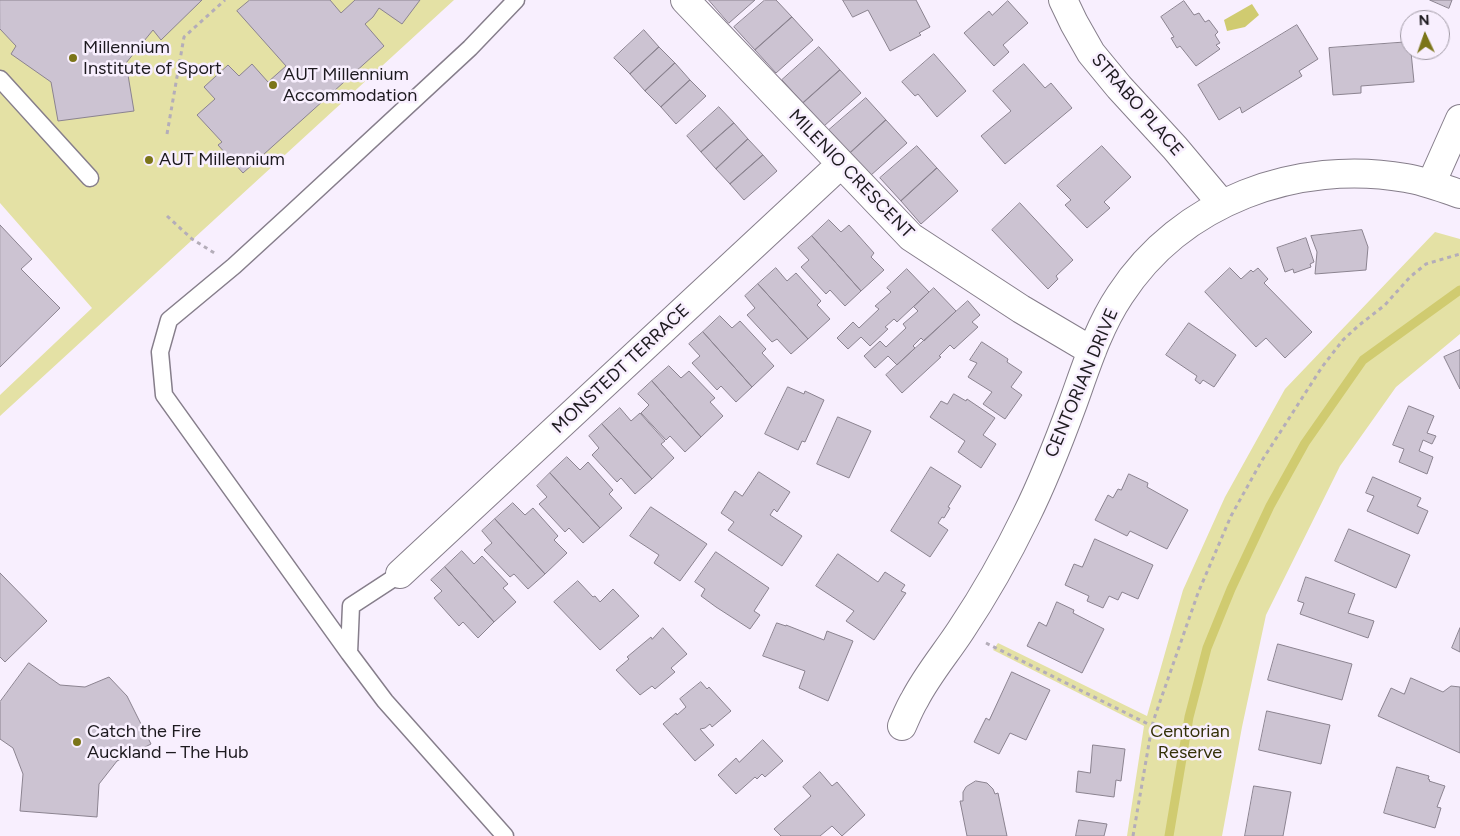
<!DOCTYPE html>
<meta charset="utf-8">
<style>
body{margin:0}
#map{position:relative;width:1460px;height:836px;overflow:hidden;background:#f8effe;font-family:Figtree,sans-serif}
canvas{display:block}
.north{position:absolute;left:1400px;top:10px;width:50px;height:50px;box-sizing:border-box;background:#f8effe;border:1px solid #a09aa5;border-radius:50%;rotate:357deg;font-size:14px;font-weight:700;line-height:20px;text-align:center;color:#1d1a1f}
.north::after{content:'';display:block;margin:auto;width:18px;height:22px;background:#7b7519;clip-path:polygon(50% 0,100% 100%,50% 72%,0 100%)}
</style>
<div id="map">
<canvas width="1460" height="836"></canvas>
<div class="north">N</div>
</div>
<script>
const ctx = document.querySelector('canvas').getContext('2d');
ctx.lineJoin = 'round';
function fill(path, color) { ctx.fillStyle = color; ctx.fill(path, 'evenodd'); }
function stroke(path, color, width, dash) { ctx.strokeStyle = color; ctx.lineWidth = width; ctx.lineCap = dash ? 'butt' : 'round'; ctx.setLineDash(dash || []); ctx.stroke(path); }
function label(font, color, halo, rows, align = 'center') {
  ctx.font = font + ' Figtree,sans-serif'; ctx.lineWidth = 5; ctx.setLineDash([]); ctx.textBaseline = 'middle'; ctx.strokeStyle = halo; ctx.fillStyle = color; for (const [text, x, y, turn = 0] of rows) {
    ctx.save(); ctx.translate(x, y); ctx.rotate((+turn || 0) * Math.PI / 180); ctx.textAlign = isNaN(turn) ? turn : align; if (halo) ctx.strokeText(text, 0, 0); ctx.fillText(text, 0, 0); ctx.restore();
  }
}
fill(new Path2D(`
 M 0,0 L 454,0 L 0,416 L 0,395 L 92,308 L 0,203 Z
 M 1435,232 L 1460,239 L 1460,334 L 1396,387 L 1340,466 L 1266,615 L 1242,727 L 1222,836 L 1127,836 L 1144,726 L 993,650 L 998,643 L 1147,716 L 1183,590 L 1225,497 L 1285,389 Z`), '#e4e1a5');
fill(new Path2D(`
 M 1252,4 L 1259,15 L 1245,27 L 1227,31 L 1224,20 Z`), '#d0cb70');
stroke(new Path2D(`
 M 1169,836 L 1189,717 L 1207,648 L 1231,589 L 1270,506 L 1305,443 L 1363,360 L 1460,290`), '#d0cb70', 9);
const building = new Path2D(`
 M 0,0 L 202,0 L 161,40 L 153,30 L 126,63 L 134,111 L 58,121 L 51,82 L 11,54 L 16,46 L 0,29 Z
 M 250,0 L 330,0 L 341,13 L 355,0 L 420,0 L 402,24 L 379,8 L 373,17 L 365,24 L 384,46 L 243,173 L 218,145 L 222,142 L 197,115 L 215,99 L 204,87 L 228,65 L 239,76 L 252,64 L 268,82 L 286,66 L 237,11 Z
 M 709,0 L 755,0 L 729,23 Z
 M 765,0 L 776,0 L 792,17 L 755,50 L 734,27 Z
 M 843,0 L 916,0 L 930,27 L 919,33 L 921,35 L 890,51 L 868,10 L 853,17 Z
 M 1430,0 L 1452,0 L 1449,8 Z
 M 1008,1 L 1028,23 L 1003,45 L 1009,52 L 994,66 L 964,33 L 989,11 L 992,15 Z
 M 1184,1 L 1194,15 L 1199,13 L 1205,22 L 1209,20 L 1218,32 L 1215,35 L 1220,43 L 1216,45 L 1220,49 L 1196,66 L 1180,46 L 1177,48 L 1171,38 L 1174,37 L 1161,17 Z
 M 792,17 L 813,40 L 776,73 L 755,50 Z
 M 1297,25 L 1318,59 L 1299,71 L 1302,76 L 1242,113 L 1240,107 L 1219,120 L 1198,85 Z
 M 644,30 L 659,47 L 630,74 L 614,58 Z
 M 1410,42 L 1414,82 L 1361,86 L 1361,93 L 1333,95 L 1329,48 Z
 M 659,47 L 675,63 L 645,91 L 630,74 Z
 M 819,47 L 840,70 L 803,103 L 782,80 Z
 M 934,54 L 966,91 L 937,117 L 918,94 L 915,96 L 902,82 Z
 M 675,63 L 690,80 L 661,107 L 645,91 Z
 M 1024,64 L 1045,88 L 1051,83 L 1072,108 L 1005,164 L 981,136 L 1011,111 L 993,91 Z
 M 840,70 L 861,93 L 824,126 L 803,103 Z
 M 690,80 L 706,96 L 676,124 L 661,107 Z
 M 866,98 L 886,120 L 850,153 L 829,130 Z
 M 719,107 L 734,123 L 701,152 L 687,136 Z
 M 886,120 L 907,143 L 870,176 L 850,153 Z
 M 734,123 L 748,139 L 716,169 L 701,152 Z
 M 748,139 L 763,155 L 730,184 L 716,169 Z
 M 917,146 L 937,168 L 901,201 L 880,178 Z
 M 1102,146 L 1131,177 L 1104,202 L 1110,208 L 1087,228 L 1065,205 L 1071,200 L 1057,186 Z
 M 763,155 L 777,171 L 744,200 L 730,184 Z
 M 937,168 L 958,191 L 921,224 L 901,201 Z
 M 1020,203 L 1073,260 L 1056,276 L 1058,279 L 1048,289 L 992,230 Z
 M 829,220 L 841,232 L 849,225 L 874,253 L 871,257 L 884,270 L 861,291 L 812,236 Z
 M 0,225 L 32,259 L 21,269 L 60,308 L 0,367 Z
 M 1362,230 L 1368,247 L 1366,270 L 1315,274 L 1317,252 L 1311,236 Z
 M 812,236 L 861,291 L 845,306 L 830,290 L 826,294 L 801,267 L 809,260 L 798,248 Z
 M 1306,238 L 1314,262 L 1310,264 L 1311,267 L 1294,273 L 1293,269 L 1285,272 L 1277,248 Z
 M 776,268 L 787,281 L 796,273 L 821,301 L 817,305 L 830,319 L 808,339 L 758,284 Z
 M 1230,268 L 1241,279 L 1251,270 L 1253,272 L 1258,268 L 1268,279 L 1264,283 L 1312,332 L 1285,358 L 1266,338 L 1256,347 L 1205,292 Z
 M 907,269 L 929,292 L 897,322 L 894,319 L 885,327 L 888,329 L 870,346 L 861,337 L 848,349 L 837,338 L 853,322 L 859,328 L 879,309 L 875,306 L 891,292 L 887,288 Z
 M 758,284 L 808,339 L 791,354 L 777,339 L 772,342 L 747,315 L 755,308 L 745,296 Z
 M 934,288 L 956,311 L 924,341 L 921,338 L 913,346 L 915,348 L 897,365 L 888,356 L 875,368 L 864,356 L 880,341 L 886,347 L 906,328 L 903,324 L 918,311 L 914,307 Z
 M 968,301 L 980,315 L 972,322 L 978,327 L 954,349 L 950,345 L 939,356 L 941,357 L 902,393 L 886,375 Z
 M 720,316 L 732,328 L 740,321 L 766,349 L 762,353 L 774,366 L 752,387 L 703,332 Z
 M 1189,323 L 1236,355 L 1214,387 L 1203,380 L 1200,384 L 1195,380 L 1197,376 L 1166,355 Z
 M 703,332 L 752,387 L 736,402 L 721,386 L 717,390 L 692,363 L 700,356 L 689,344 Z
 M 982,342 L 1008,359 L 1007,362 L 1022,372 L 1011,387 L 1022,395 L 1005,419 L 983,404 L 992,392 L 968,377 L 977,363 L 970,360 Z
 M 1460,350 L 1460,389 L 1444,357 Z
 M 669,366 L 681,378 L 689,371 L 715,398 L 710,402 L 723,416 L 701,437 L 652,381 Z
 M 652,381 L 701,437 L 685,452 L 670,436 L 666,440 L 641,413 L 649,405 L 638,394 Z
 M 788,387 L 804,394 L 805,391 L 824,400 L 805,442 L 802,441 L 798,450 L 765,434 Z
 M 954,394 L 966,401 L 967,399 L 995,418 L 983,435 L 996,444 L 981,468 L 958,452 L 965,441 L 930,417 L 941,401 L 947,404 Z
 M 1409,406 L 1434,416 L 1427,433 L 1436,436 L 1432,444 L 1423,440 L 1419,451 L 1433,457 L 1427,474 L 1399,462 L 1404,449 L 1393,445 Z
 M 620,408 L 631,421 L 640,413 L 665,441 L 661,444 L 674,458 L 652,479 L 602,424 Z
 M 838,417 L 871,431 L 849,478 L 817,464 Z
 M 602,424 L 652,479 L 635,494 L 621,478 L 617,482 L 592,455 L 599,448 L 589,436 Z
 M 567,457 L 580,470 L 588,462 L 613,490 L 609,494 L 622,508 L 600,528 L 550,473 Z
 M 931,467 L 961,486 L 948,507 L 950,508 L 944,518 L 942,517 L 938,523 L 948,530 L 930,557 L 891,531 Z
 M 759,472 L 790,492 L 777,512 L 774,509 L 770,515 L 802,536 L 782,566 L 728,530 L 734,522 L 721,513 L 735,491 L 742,496 Z
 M 550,473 L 600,528 L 583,543 L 569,528 L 565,532 L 539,504 L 547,497 L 537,486 Z
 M 1129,474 L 1148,483 L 1147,487 L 1188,510 L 1167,549 L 1130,531 L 1127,536 L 1095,520 L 1108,495 L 1113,498 L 1118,489 L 1121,490 Z
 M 1373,477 L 1421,498 L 1417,506 L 1428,511 L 1418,534 L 1367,511 L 1374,496 L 1366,493 Z
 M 513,503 L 525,515 L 533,508 L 558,536 L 554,540 L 567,553 L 545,574 L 495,519 Z
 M 651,507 L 707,544 L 680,581 L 654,563 L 659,555 L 630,536 Z
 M 495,519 L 545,574 L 528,589 L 514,574 L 510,577 L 484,550 L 492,543 L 482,531 Z
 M 1349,529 L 1410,555 L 1396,588 L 1335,561 Z
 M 1095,539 L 1153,565 L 1138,599 L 1122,592 L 1118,600 L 1109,596 L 1103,608 L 1087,601 L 1089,596 L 1065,585 L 1074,564 L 1082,567 Z
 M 462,551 L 474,564 L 482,556 L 508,584 L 503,588 L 516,602 L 494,622 L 445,567 Z
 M 716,552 L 769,588 L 754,611 L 760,615 L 750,629 L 716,607 L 701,596 L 705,589 L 695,582 Z
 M 838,554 L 878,582 L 885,572 L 905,585 L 901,591 L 906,593 L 874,640 L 846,621 L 854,611 L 816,586 Z
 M 445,567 L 494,622 L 478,638 L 463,622 L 459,626 L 434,598 L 442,591 L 431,580 Z
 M 0,573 L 47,621 L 5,662 L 0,657 Z
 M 1306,577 L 1355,594 L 1348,613 L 1374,621 L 1368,638 L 1300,614 L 1304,603 L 1298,601 Z
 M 578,581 L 593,597 L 595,596 L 600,602 L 613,589 L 639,616 L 600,650 L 554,602 Z
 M 1057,602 L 1074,610 L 1073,613 L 1104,629 L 1082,673 L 1027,646 L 1039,622 L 1046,626 Z
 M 777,623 L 786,626 L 786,625 L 824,640 L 827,631 L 853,641 L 828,701 L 799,688 L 805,671 L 763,656 Z
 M 663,628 L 687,654 L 671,668 L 675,672 L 655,689 L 652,686 L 640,695 L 616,670 L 629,659 L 627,657 L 651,637 L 652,639 Z
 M 1460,628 L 1460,652 L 1452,648 Z
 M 1278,644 L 1352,664 L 1342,700 L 1268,680 Z
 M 29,663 L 60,685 L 85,687 L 109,677 L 127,696 L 151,744 L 117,761 L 99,784 L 97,817 L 20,811 L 23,774 L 13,748 L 0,739 L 0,702 Z
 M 1012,672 L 1050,690 L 1026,740 L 1010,733 L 999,754 L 974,742 L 986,718 L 989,720 Z
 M 1411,678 L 1443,692 L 1451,686 L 1460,687 L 1460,753 L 1378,716 L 1391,688 L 1404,694 Z
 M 701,682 L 707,689 L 709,687 L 731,711 L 712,727 L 710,724 L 705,728 L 700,729 L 714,745 L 695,761 L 663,724 L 676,713 L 677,715 L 686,707 L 680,699 Z
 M 1267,711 L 1330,725 L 1321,764 L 1259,750 Z
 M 763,740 L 783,761 L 765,777 L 762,774 L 757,779 L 755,777 L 736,794 L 718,775 L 736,758 L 739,762 Z
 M 1093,745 L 1125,749 L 1121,781 L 1116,780 L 1114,797 L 1076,792 L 1078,771 L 1090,773 Z
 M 1397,767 L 1429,776 L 1428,779 L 1430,780 L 1429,781 L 1445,786 L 1437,807 L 1441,808 L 1435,828 L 1384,813 Z
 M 820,772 L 832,786 L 837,782 L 865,815 L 842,836 L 832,826 L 820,836 L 781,836 L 774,829 L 811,796 L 803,787 Z
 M 976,781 L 987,783 L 993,789 L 995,794 L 998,793 L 1007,836 L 967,836 L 960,801 L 963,801 L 963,792 L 966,787 Z
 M 1254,786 L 1291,792 L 1283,836 L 1245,836 Z
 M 1079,820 L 1107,824 L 1104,836 L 1076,836 Z`);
fill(building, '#ccc3d2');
stroke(building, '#8b8390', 1);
const lane = new Path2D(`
 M 0,79 L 90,178
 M 400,574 L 351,606 L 349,653 L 385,701 L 505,836
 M 349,653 L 164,395 L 160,352 L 169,320 L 234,266 L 294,211 L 470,48 L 516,0`);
const street = new Path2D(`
 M 685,0 L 911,237 L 1021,309 L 1092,351
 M 1063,0 L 1074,23 L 1091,53 L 1119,87 L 1175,148 L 1222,204
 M 1431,184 L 1460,119
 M 400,574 L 841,164
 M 902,726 C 906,717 910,707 915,699 C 928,674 946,653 961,630 C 985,594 1007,555 1026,516 C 1044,480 1059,441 1073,403 C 1086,367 1098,328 1120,295 C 1181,201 1297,159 1406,178 C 1425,181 1442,188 1460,194`);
stroke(lane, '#867e8b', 19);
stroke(street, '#867e8b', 30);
stroke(new Path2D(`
 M 167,134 L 184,37 L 225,0
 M 167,216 L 192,239 L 216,254
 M 986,643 L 1152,726
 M 1133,836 L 1152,726 L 1155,716 L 1198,593 L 1231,516 L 1261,462 L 1322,367 L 1343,340 L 1358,326 L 1385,305 L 1410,277 L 1426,264 L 1460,254`), '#b4adb9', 3, [4, 4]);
stroke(lane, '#fff', 16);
stroke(street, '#fff', 28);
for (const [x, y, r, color] of [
 [73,58,5,"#7b7519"],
 [273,85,5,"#7b7519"],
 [149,160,5,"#7b7519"],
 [77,742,5,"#7b7519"]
]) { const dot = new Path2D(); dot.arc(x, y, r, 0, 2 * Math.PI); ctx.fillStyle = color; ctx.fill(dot); stroke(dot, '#f8effe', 2); }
label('18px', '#1d1a1f', '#f8effe', [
 ["Millennium",83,48],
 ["Institute of Sport",83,69],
 ["AUT Millennium",283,75],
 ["Accommodation",283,96],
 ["AUT Millennium",159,160],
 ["Catch the Fire",87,732],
 ["Auckland – The Hub",87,753]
], 'left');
label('18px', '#1d1a1f', '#f8effe', [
 ["STRABO PLACE",1137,105,49],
 ["MILENIO CRESCENT",851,174,46],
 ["MONSTEDT TERRACE",621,369,-43],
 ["CENTORIAN DRIVE",1082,383,-67]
]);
label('18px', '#343109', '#f8effe', [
 ["Centorian",1190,732],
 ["Reserve",1190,753]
]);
</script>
